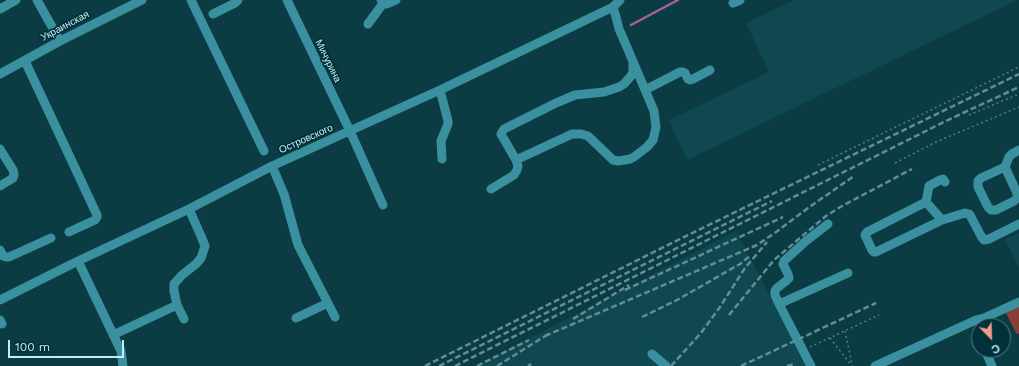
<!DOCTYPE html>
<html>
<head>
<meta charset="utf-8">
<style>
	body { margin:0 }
	#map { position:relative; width:1019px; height:366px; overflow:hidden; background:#0b3c44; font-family:"Work Sans",sans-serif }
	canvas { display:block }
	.north { position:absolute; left:971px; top:318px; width:40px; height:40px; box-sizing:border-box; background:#003139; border:1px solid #4f7c84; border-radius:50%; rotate:157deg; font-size:11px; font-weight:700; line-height:16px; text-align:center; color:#c6edf5 }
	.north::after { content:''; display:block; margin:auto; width:14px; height:18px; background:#f49d8d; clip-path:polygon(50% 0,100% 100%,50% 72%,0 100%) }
	.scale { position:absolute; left:8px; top:340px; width:116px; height:18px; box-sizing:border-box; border:2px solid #c6edf5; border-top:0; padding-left:5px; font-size:12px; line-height:14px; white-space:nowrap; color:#c6edf5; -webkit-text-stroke:3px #003139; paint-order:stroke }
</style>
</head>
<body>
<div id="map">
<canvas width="1019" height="366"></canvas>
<div class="north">С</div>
<div class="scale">100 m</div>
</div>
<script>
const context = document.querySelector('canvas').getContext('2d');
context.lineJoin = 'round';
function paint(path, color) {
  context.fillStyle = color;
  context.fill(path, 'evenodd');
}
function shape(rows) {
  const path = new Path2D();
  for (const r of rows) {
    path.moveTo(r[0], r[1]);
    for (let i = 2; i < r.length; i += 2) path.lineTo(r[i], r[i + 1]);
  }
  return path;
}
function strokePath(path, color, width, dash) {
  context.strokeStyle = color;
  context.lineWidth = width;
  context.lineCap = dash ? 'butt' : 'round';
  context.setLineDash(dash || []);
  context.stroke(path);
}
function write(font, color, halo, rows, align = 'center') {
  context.font = font + ' "Work Sans",sans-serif';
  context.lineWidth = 3.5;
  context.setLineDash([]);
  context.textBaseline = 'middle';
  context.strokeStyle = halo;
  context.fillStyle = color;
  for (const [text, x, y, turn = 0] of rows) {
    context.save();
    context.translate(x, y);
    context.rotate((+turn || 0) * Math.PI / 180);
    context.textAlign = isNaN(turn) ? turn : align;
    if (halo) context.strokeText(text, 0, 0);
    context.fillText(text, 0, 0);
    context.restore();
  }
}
paint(shape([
	[794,0,1017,0,687,160,669,120,769,72,746,23],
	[736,231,806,366,476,366],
	[1019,233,1019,268,1005,239]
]), '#104851');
paint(shape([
	[1019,306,1019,334,1016,333,1005,311]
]), '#864035');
strokePath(shape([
	[631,25,678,0]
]), '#a75f9f', 2.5);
strokePath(shape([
	[969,115,1019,94],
	[895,163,936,142,1019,107],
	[818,165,1019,67],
	[845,331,852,364],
	[830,338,852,366],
	[810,347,879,315]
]), '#517e86', 1.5, [2, 3]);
strokePath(shape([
	[37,0,60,41],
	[191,0,264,151],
	[287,0,350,131,383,205],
	[381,0,387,4,396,0],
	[733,3,740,0],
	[613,7,616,17,619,29,626,45,654,111,656,127,653,140,647,147,634,157,630,159,618,161,613,160,588,136,581,134,572,134,516,160,501,134,504,129,556,103,575,95,604,92,619,87,624,84,631,76,633,72,633,62],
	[0,9,16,0],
	[213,14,235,3,238,0],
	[368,24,384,2],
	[25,61,97,215,97,217,95,220,69,232],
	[0,74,60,41,142,0],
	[440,90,448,121,448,124,441,141,442,159],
	[645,90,680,72,683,72,685,73,688,79,690,80,693,79,710,70],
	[0,149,13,170,14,175,13,178,10,180,0,186],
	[272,166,284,194,298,245,335,317],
	[1005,167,1017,193,1017,198,1014,201,996,210,991,210,988,207,978,187,978,181,981,178,1005,167],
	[1005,167,1009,157,1012,154,1019,150],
	[491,189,514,175,517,170,518,166,516,160],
	[926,202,929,186,940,180,943,179,945,182],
	[942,220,926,202,867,232,865,235,872,250,874,252,876,252,942,220,965,213,969,214,970,215,981,236,984,240,989,239,1019,224],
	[0,250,3,256,6,257,9,257,51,238],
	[78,261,121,351,122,358,123,366],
	[0,300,78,261,189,209,272,166,440,90,613,7,620,0],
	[779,304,848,273],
	[296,318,328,303],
	[184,319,177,305,174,291,174,284,182,275,196,264,201,258,205,246,201,236,189,209],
	[0,320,2,324],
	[113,335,177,305],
	[978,335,979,336],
	[985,350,992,366],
	[652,354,666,366],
	[811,366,779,304,775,295,775,291,777,288,786,281,789,278,788,274,783,264,784,261,806,241,828,224],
	[875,366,976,320,984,318,1019,302]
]), '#3b909f', 9);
strokePath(shape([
	[625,290,783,217],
	[729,315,774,260,826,216,842,206,912,169],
	[642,317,677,300,740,264,750,256],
	[573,319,629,285],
	[545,336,757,245,776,232,808,208,854,176],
	[425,366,680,239,1019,74],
	[439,366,772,201],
	[455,366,948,120,1019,87],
	[477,366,529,340],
	[497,366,550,333],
	[528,366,531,364],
	[671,366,701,333,720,307,745,268,767,242],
	[741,366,876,303],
	[787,366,794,364]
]), '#618e96', 2.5, [6, 3]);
write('10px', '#c6edf5', '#003139', [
	["Украинская",65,26,-28],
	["Мичурина",328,61,64],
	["Островского",306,139,-24]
]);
</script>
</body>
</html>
